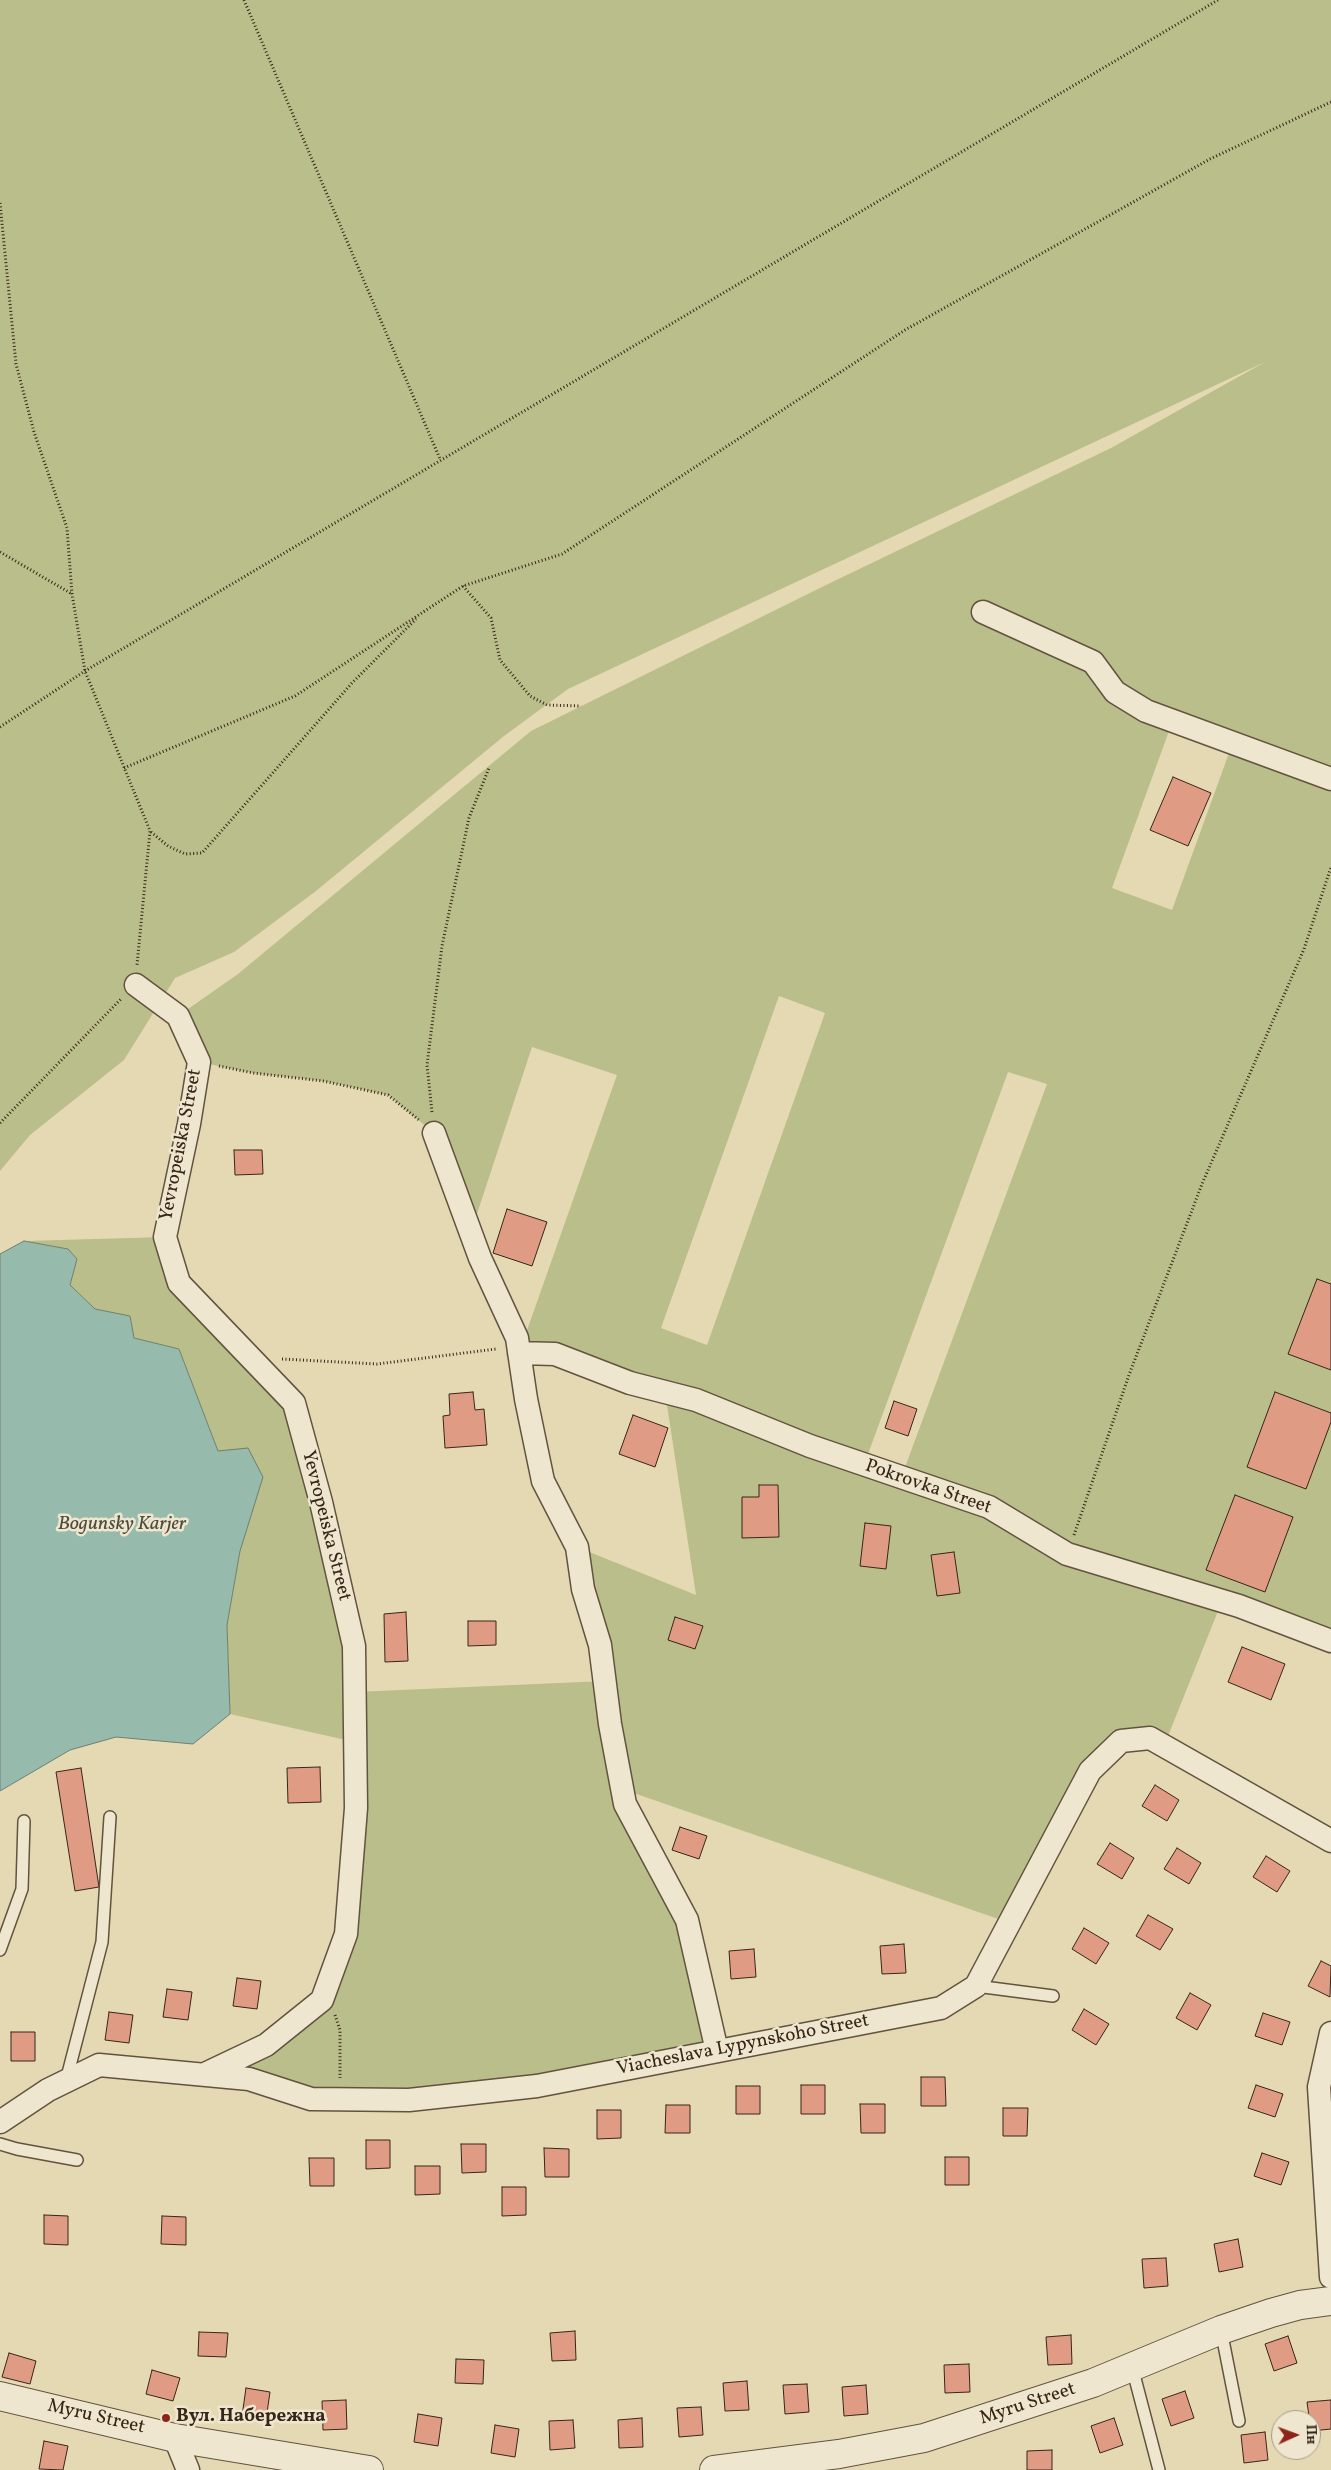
<!DOCTYPE html>
<html>
<head>
<meta charset="utf-8">
<style>
	body { margin:0 }
	#map { position:relative; width:1331px; height:2470px; overflow:hidden; background:#e5d9b4; font-family:Vollkorn,serif }
	canvas { display:block }
	.north { position:absolute; left:1271px; top:2410px; width:50px; height:50px; box-sizing:border-box; background:#eee6ce; border:1px solid #a59985; border-radius:50%; rotate:88deg; font-size:14px; font-weight:700; line-height:20px; text-align:center; color:#372618 }
	.north::after { content:''; display:block; margin:auto; width:18px; height:22px; background:#8f2418; clip-path:polygon(50% 0,100% 100%,50% 72%,0 100%) }
</style>
</head>
<body>
<div id="map">
<canvas width="1331" height="2470"></canvas>
<div class="north">Пн</div>
</div>
<script>
const context = document.querySelector('canvas').getContext('2d');
context.lineJoin = 'round';
function paint(path, color) {
  context.fillStyle = color;
  context.fill(path, 'evenodd');
}
function shape(rows) {
  const path = new Path2D();
  for (const r of rows) {
    path.moveTo(r[0], r[1]);
    for (let i = 2; i < r.length; i += 2) path.lineTo(r[i], r[i + 1]);
  }
  return path;
}
function strokePath(path, color, width, dash) {
  context.strokeStyle = color;
  context.lineWidth = width;
  context.lineCap = dash ? 'butt' : 'round';
  context.setLineDash(dash || []);
  context.stroke(path);
}
function write(font, color, halo, rows, align = 'center') {
  context.font = font + ' Vollkorn,serif';
  context.lineWidth = 5;
  context.setLineDash([]);
  context.textBaseline = 'middle';
  context.strokeStyle = halo;
  context.fillStyle = color;
  for (const [text, x, y, turn = 0] of rows) {
    context.save();
    context.translate(x, y);
    context.rotate((+turn || 0) * Math.PI / 180);
    context.textAlign = isNaN(turn) ? turn : align;
    if (halo) context.strokeText(text, 0, 0);
    context.fillText(text, 0, 0);
    context.restore();
  }
}
paint(shape([
	[0,0,1331,0,1331,1641,1222,1601,1164,1746,1121,1741,1010,1923,622,1789,687,1920,717,2051,409,2100,204,2075,322,2000,346,1934,355,1742,230,1714,227,1625,240,1551,218,1451,179,1349,133,1338,130,1316,95,1309,70,1285,77,1259,68,1249,24,1241,165,1237,179,1284,294,1403,355,1692,604,1681,577,1547,696,1595,665,1392,519,1353,617,1075,532,1047,471,1232,434,1133,388,1095,323,1081,253,1073,199,1062,178,1016,238,974,531,731,826,585,1111,448,1265,362,568,689,504,736,316,891,234,952,175,978,124,1060,30,1135,0,1171],
	[1169,731,1229,753,1172,910,1112,888],
	[779,996,825,1013,707,1345,661,1328],
	[1008,1072,1047,1084,901,1478,864,1465]
]), '#babe8a');
const water = shape([
	[24,1241,68,1249,77,1259,70,1285,95,1309,130,1316,134,1338,179,1349,218,1451,248,1448,263,1477,240,1551,227,1625,230,1714,193,1744,116,1737,70,1750,0,1791,0,1254,24,1241]
]);
paint(water, '#96baab');
strokePath(water, '#707f70', 1);
const building = shape([
	[1173,777,1211,793,1188,846,1150,830,1173,777],
	[234,1150,262,1150,263,1174,235,1175,234,1150],
	[507,1209,547,1222,532,1266,493,1253,507,1209],
	[1317,1279,1331,1284,1331,1370,1288,1354,1317,1279],
	[473,1392,475,1410,484,1409,487,1445,445,1448,443,1416,450,1415,449,1394,473,1392],
	[1275,1392,1331,1413,1331,1422,1306,1489,1247,1467,1275,1392],
	[894,1401,917,1409,908,1436,885,1428,894,1401],
	[633,1415,668,1428,655,1467,619,1454,633,1415],
	[759,1485,778,1485,779,1537,742,1538,742,1497,759,1497,759,1485],
	[1235,1495,1293,1517,1265,1592,1206,1570,1235,1495],
	[865,1523,891,1526,886,1569,860,1566,865,1523],
	[954,1552,960,1593,937,1596,931,1555,954,1552],
	[406,1612,408,1661,385,1662,384,1614,406,1612],
	[675,1617,703,1626,695,1649,668,1640,675,1617],
	[468,1621,496,1621,496,1645,468,1646,468,1621],
	[1242,1647,1285,1664,1271,1700,1228,1682,1242,1647],
	[320,1767,321,1802,288,1803,287,1768,320,1767],
	[81,1768,99,1887,75,1891,56,1772,81,1768],
	[1155,1785,1179,1800,1167,1821,1142,1806,1155,1785],
	[680,1827,707,1836,699,1859,672,1850,680,1827],
	[1110,1843,1134,1858,1122,1879,1097,1864,1110,1843],
	[1177,1848,1201,1863,1189,1884,1164,1869,1177,1848],
	[1266,1856,1290,1871,1277,1892,1253,1877,1266,1856],
	[1148,1915,1173,1929,1160,1950,1136,1936,1148,1915],
	[1084,1928,1109,1943,1096,1964,1072,1949,1084,1928],
	[904,1944,906,1973,882,1974,880,1946,904,1944],
	[754,1949,756,1977,731,1979,729,1951,754,1949],
	[1321,1961,1331,1966,1330,1997,1308,1986,1321,1961],
	[237,1978,261,1981,257,2009,233,2006,237,1978],
	[167,1989,192,1992,188,2020,163,2017,167,1989],
	[1190,1993,1211,2005,1197,2030,1176,2018,1190,1993],
	[1084,2009,1109,2024,1096,2045,1072,2030,1084,2009],
	[109,2012,133,2015,129,2043,105,2040,109,2012],
	[1263,2013,1290,2022,1282,2045,1255,2036,1263,2013],
	[11,2032,35,2032,35,2061,11,2061,11,2032],
	[921,2077,945,2077,946,2106,921,2106,921,2077],
	[801,2085,825,2085,825,2114,801,2114,801,2085],
	[1256,2085,1283,2094,1275,2117,1248,2108,1256,2085],
	[736,2086,760,2086,760,2114,736,2114,736,2086],
	[860,2104,885,2104,885,2133,861,2133,860,2104],
	[666,2105,690,2105,690,2133,665,2133,666,2105],
	[1003,2108,1028,2108,1027,2136,1003,2136,1003,2108],
	[597,2110,621,2110,621,2138,597,2139,597,2110],
	[366,2140,390,2140,390,2168,366,2169,366,2140],
	[461,2144,486,2144,486,2172,462,2173,461,2144],
	[544,2148,569,2149,569,2177,545,2177,544,2148],
	[1262,2153,1289,2162,1281,2185,1254,2176,1262,2153],
	[945,2157,969,2157,969,2185,945,2185,945,2157],
	[309,2158,334,2158,334,2186,310,2186,309,2158],
	[415,2166,440,2166,440,2194,415,2195,415,2166],
	[502,2187,526,2187,526,2215,502,2216,502,2187],
	[44,2215,68,2216,68,2245,44,2244,44,2215],
	[162,2216,186,2217,186,2245,161,2244,162,2216],
	[1238,2239,1243,2267,1219,2272,1214,2244,1238,2239],
	[1166,2258,1168,2286,1144,2288,1142,2259,1166,2258],
	[575,2331,576,2360,552,2361,550,2333,575,2331],
	[199,2332,228,2333,226,2357,198,2356,199,2332],
	[1071,2335,1072,2364,1048,2365,1046,2337,1071,2335],
	[1288,2336,1297,2363,1274,2371,1265,2344,1288,2336],
	[9,2353,36,2361,30,2384,2,2377,9,2353],
	[456,2359,484,2360,483,2384,455,2383,456,2359],
	[969,2364,970,2392,945,2393,944,2365,969,2364],
	[152,2370,180,2378,173,2401,146,2394,152,2370],
	[747,2381,749,2410,725,2411,723,2383,747,2381],
	[807,2384,809,2412,785,2414,783,2385,807,2384],
	[866,2385,868,2414,844,2416,842,2387,866,2385],
	[246,2388,270,2392,266,2420,242,2416,246,2388],
	[1185,2391,1194,2418,1171,2426,1162,2399,1185,2391],
	[346,2400,347,2429,323,2430,322,2401,346,2400],
	[1331,2400,1331,2429,1311,2431,1307,2402,1331,2400],
	[701,2407,703,2435,679,2437,677,2408,701,2407],
	[418,2414,442,2418,438,2446,414,2442,418,2414],
	[642,2418,643,2447,619,2448,618,2420,642,2418],
	[1114,2418,1123,2445,1100,2453,1091,2426,1114,2418],
	[573,2420,575,2448,550,2450,549,2421,573,2420],
	[495,2425,519,2429,515,2457,491,2453,495,2425],
	[1265,2432,1268,2460,1244,2463,1241,2435,1265,2432],
	[44,2441,68,2446,63,2470,39,2469,44,2441],
	[1052,2450,1052,2470,1027,2470,1027,2451,1052,2450]
]);
paint(building, '#e09b85');
strokePath(building, '#372618', 1);
const service = shape([
	[0,1950,22,1889,24,1821],
	[976,1986,1053,1996],
	[66,2081,102,1942,110,1817],
	[0,2144,17,2149,77,2160],
	[1221,2330,1239,2421],
	[1132,2367,1159,2470]
]);
const minor = shape([
	[983,612,1093,662,1115,692,1146,711,1331,779],
	[136,985,178,1016,199,1062,189,1124,165,1237,179,1283,294,1403,321,1502,354,1646,356,1808,346,1934,322,2000,266,2045,205,2074],
	[434,1133,480,1258,517,1338,526,1399,543,1481,577,1547,583,1589,600,1645,610,1724,625,1804,687,1920,717,2051],
	[519,1353,555,1354,630,1383,696,1400,810,1446,989,1507,1067,1554,1239,1606,1331,1641],
	[1331,2033,1319,2087,1331,2277],
	[0,2122,48,2090,99,2065,249,2079,311,2099,409,2100,537,2086,941,2008,976,1986,1090,1771,1121,1741,1150,1738,1331,1841],
	[175,2438,188,2470]
]);
const tertiary = shape([
	[0,2396,175,2438,369,2470],
	[714,2470,839,2454,924,2438,1093,2383,1221,2330,1271,2313,1300,2305,1331,2301]
]);
strokePath(service, '#62533f', 14);
strokePath(minor, '#62533f', 25);
strokePath(tertiary, '#62533f', 30);
strokePath(shape([
	[244,0,440,459],
	[0,203,16,364,34,432,67,528,72,594,85,671,150,831,137,965],
	[0,552,72,594],
	[463,586,491,618,500,660,530,696,547,705,581,706],
	[0,727,85,671,1218,0],
	[124,768,295,696,463,586,562,554,905,330,1210,159,1331,102],
	[151,832,168,846,185,854,202,853,352,683,416,619],
	[219,1066,253,1073,323,1081,388,1095,419,1120],
	[432,1112,427,1065,442,946,469,818,489,768],
	[0,1123,122,998],
	[282,1359,377,1364,496,1349],
	[1074,1535,1129,1375,1202,1184,1304,949,1331,867],
	[335,2015,340,2030,340,2078]
]), '#372618', 3, [1, 2.5]);
strokePath(service, '#eee6ce', 11);
strokePath(minor, '#eee6ce', 22);
strokePath(tertiary, '#eee6ce', 28);
for (const [x, y, r, color] of [
	[166,2418,5,"#8f2418"]
]) {
  const dot = new Path2D();
  dot.arc(x, y, r, 0, 2 * Math.PI);
  context.fillStyle = color;
  context.fill(dot);
  strokePath(dot, '#eee6ce', 2);
}
write('19px', '#372618', '#eee6ce', [
	["Yevropeiska Street",182,1145,-79],
	["Pokrovka Street",928,1488,19],
	["Yevropeiska Street",325,1526,76],
	["Viacheslava Lypynskoho Street",743,2046,-11],
	["Myru Street",1028,2405,-18],
	["Myru Street",96,2418,13]
]);
write('bold 19px', '#372618', '#eee6ce', [
	["Вул. Набережна",176,2418]
], 'left');
write('italic 20px', '#4f4b3d', '#eee6ce', [
	["Bogunsky Karjer",122,1525]
]);
</script>
</body>
</html>
